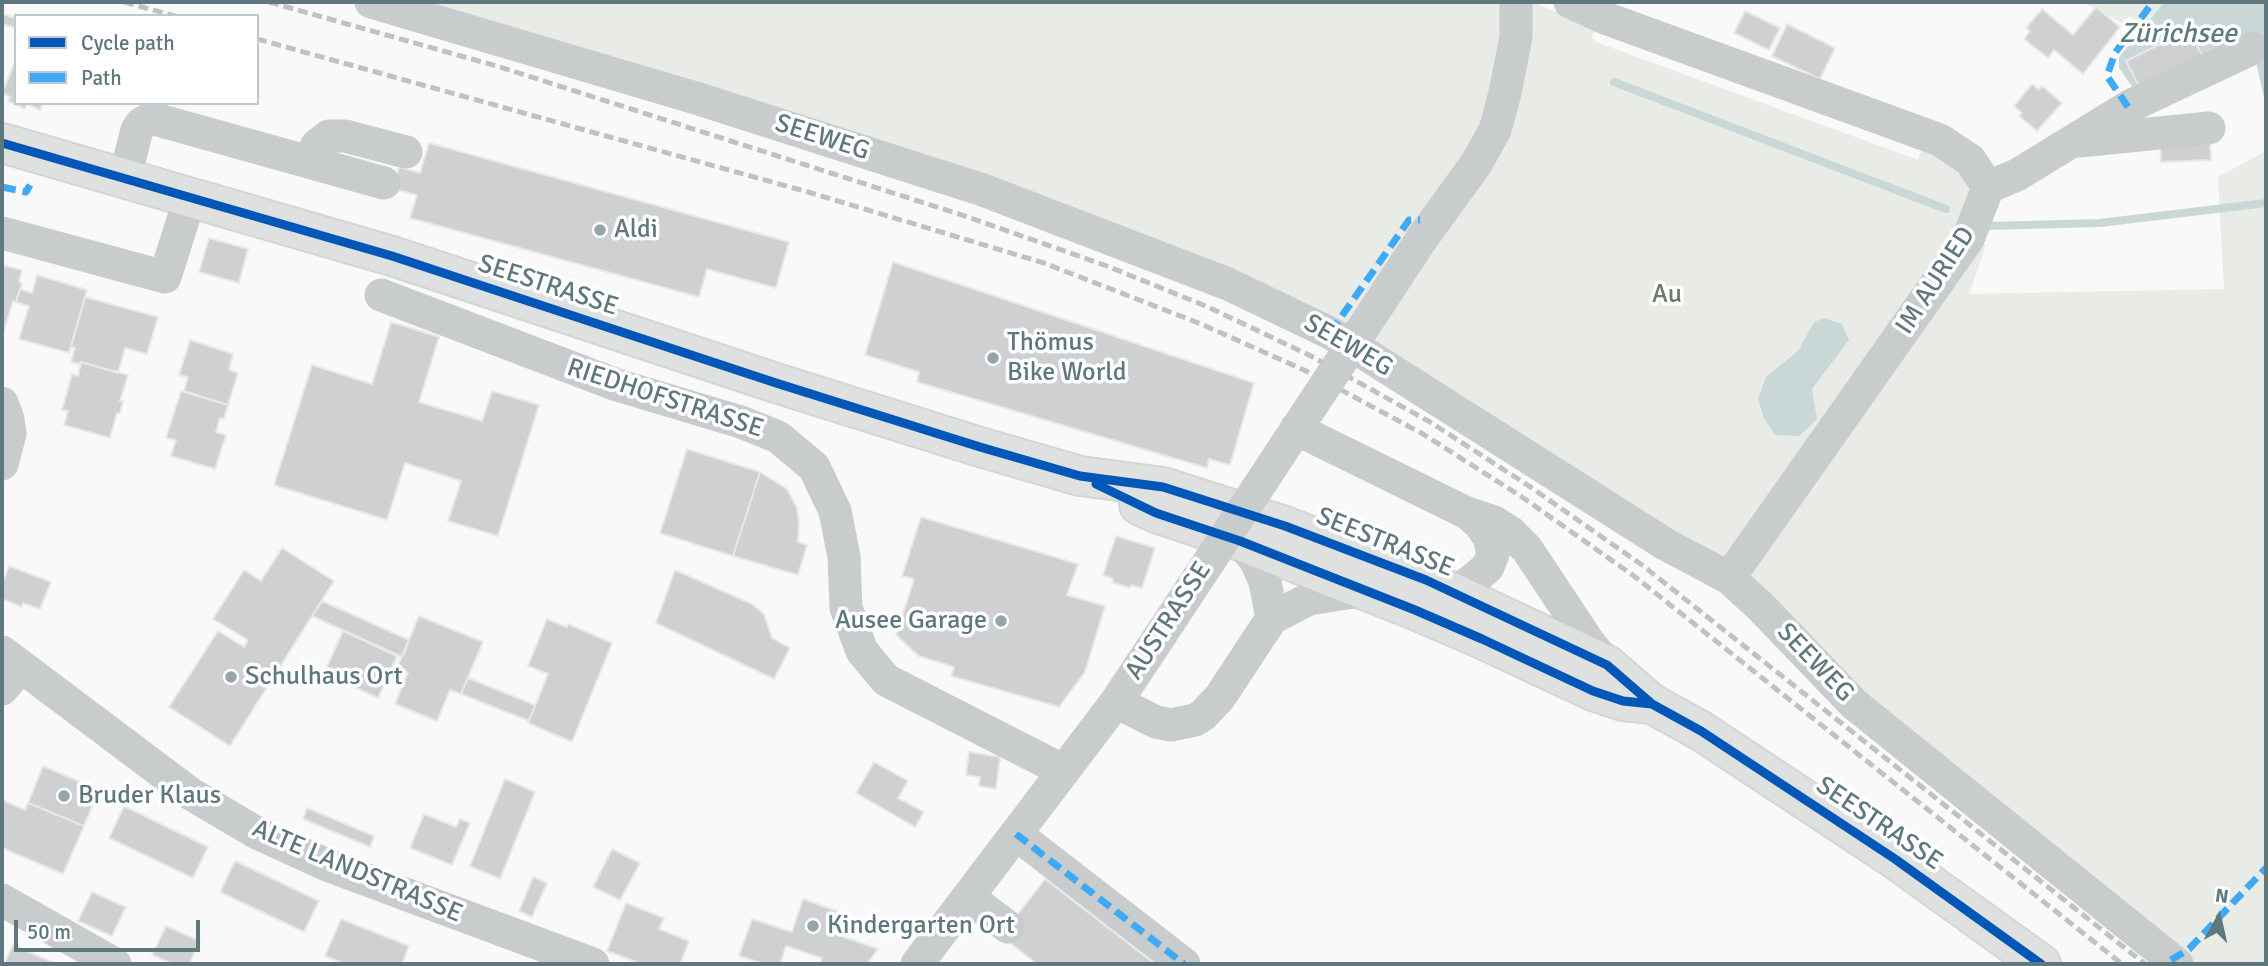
<!DOCTYPE html>
<html>
<head>
<meta charset="utf-8">
<style>
	body { margin:0 }
	#map { position:relative; width:2268px; height:966px; overflow:hidden; background:#f9f9f9; font-family:Signika,sans-serif }
	canvas { display:block }
	.frame { position:absolute; inset:0; border:4px solid #5f787d; pointer-events:none }
	.legend { position:absolute; left:14px; top:14px; width:245px; height:91px; box-sizing:border-box; background:#fff; border:2px solid #bfc9cb; margin:0; padding:9px 12px; list-style:none; font-size:21px; color:#5f787d }
	.legend li { display:flex; align-items:center; gap:14px; height:35px }
	.legend b { width:35px; border:2px solid #bfc9cb }
	.north { position:absolute; left:2184px; top:882px; width:70px; height:70px; -webkit-text-stroke:5px #fff; paint-order:stroke; rotate:8deg; font-size:19px; font-weight:700; line-height:28px; text-align:center; color:#5f787d }
	.north::after { content:''; display:block; margin:auto; width:24px; height:32px; background:#5f787d; clip-path:polygon(50% 0,100% 100%,50% 72%,0 100%) }
	.scale { position:absolute; left:14px; top:920px; width:186px; height:32px; box-sizing:border-box; border:4px solid #5f787d; border-top:0; padding-left:9px; font-size:21px; line-height:24px; white-space:nowrap; color:#5f787d; -webkit-text-stroke:5px #fff; paint-order:stroke }
</style>
</head>
<body>
<div id="map">
<canvas width="2268" height="966"></canvas>
<div class="frame"></div>
<ul class="legend">
<li><b style="height:9px;background:#0057b8"></b>Cycle path</li>
<li><b style="height:9px;background:#3fa9f5"></b>Path</li>
</ul>
<div class="north">N</div>
<div class="scale">50 m</div>
</div>
<script>
const context = document.querySelector('canvas').getContext('2d');
context.lineJoin = 'round';
function paint(path, color) {
  context.fillStyle = color;
  context.fill(path, 'evenodd');
}
function shape(rows) {
  const path = new Path2D();
  for (const r of rows) {
    path.moveTo(r[0], r[1]);
    for (let i = 2; i < r.length; i += 2) path.lineTo(r[i], r[i + 1]);
  }
  return path;
}
function strokePath(path, color, width, dash) {
  context.strokeStyle = color;
  context.lineWidth = width;
  context.lineCap = dash ? 'butt' : 'round';
  context.setLineDash(dash || []);
  context.stroke(path);
}
function write(font, color, halo, rows, align = 'center') {
  context.font = font + ' Signika,sans-serif';
  context.lineWidth = 7;
  context.setLineDash([]);
  context.textBaseline = 'middle';
  context.strokeStyle = halo;
  context.fillStyle = color;
  for (const [text, x, y, turn = 0] of rows) {
    context.save();
    context.translate(x, y);
    context.rotate((+turn || 0) * Math.PI / 180);
    context.textAlign = isNaN(turn) ? turn : align;
    if (halo) context.strokeText(text, 0, 0);
    context.fillText(text, 0, 0);
    context.restore();
  }
}
paint(shape([
	[371,2,1533,2,1596,29,1592,38,1596,42,1918,160,1927,136,1970,160,1969,239,1986,245,1969,294,2224,289,2218,177,2266,151,2266,964,2177,964,1761,607,1228,284],
	[2084,2,2162,2,2162,5,2141,30,2131,16,2122,23]
]), '#e8ebe6');
paint(shape([
	[2162,2,2266,2,2266,107,2253,48,2136,92,2119,68,2119,57,2162,5],
	[1824,318,1842,324,1849,340,1812,389,1817,419,1799,436,1775,435,1764,418,1758,399,1766,377,1798,351,1814,322]
]), '#cad7d7');
strokePath(shape([
	[1614,82,1946,209],
	[1986,226,2100,223,2266,203]
]), '#cad7d7', 8);
const building = shape([
	[2096,7,2120,27,2083,74,2054,50,2048,58,2024,39,2030,31,2026,28,2042,9,2073,35,2096,7],
	[1745,11,1780,28,1769,50,1734,33,1745,11],
	[2,14,16,18,16,28,2,24,2,14],
	[1787,24,1835,48,1820,79,1772,56,1787,24],
	[2189,30,2204,59,2141,90,2126,61,2189,30],
	[16,60,16,103,43,103,40,110,27,104,25,109,8,101,10,97,2,93,16,60],
	[2032,84,2039,90,2042,86,2062,103,2037,131,2019,116,2022,113,2014,106,2032,84],
	[2160,140,2210,140,2211,160,2161,162,2160,140],
	[429,143,789,242,776,288,707,269,699,297,410,218,417,195,393,189,399,167,420,173,429,143],
	[209,238,248,249,239,283,199,272,209,238],
	[893,262,1254,383,1230,465,1209,459,1207,468,917,382,919,372,865,355,893,262],
	[2,265,22,270,19,282,22,283,16,302,13,301,3,334,2,333,2,265],
	[37,275,87,290,69,353,19,339,29,306,16,302,20,289,32,293,37,275],
	[85,297,158,317,147,354,125,348,118,373,81,362,81,364,71,362,75,348,71,347,85,297],
	[391,322,439,337,419,402,482,421,492,391,539,405,498,536,448,521,461,481,405,463,387,520,274,485,312,365,372,384,391,322],
	[190,340,233,354,229,370,238,373,228,405,184,391,188,377,179,375,190,340],
	[81,362,128,375,120,401,123,401,120,413,117,413,110,438,64,425,68,411,62,410,72,374,78,376,81,362],
	[181,391,228,405,224,419,220,418,216,432,226,435,215,469,171,456,176,440,166,438,181,391],
	[687,449,760,472,733,556,660,533,687,449],
	[760,472,787,489,797,508,799,523,798,542,807,545,798,575,733,556,760,472],
	[921,517,1078,564,1067,595,1105,606,1085,672,1059,707,951,676,954,667,919,656,896,635,914,579,902,576,921,517],
	[1116,536,1155,548,1142,588,1131,585,1130,588,1112,582,1113,579,1103,575,1116,536],
	[282,548,334,581,230,746,169,707,218,631,244,647,248,640,213,619,244,570,261,581,282,548],
	[9,566,51,582,40,609,23,603,22,607,2,599,2,584,9,566],
	[675,570,752,604,764,614,772,638,790,648,774,679,656,623,675,570],
	[322,601,409,640,404,654,402,657,312,616,322,601],
	[419,616,483,642,461,694,450,690,437,721,395,704,408,672,397,668,419,616],
	[547,619,567,627,568,624,612,643,572,742,528,723,548,674,528,666,547,619],
	[343,631,397,656,378,698,324,673,343,631],
	[468,678,535,705,529,721,461,694,468,678],
	[969,752,1000,757,996,789,979,786,980,777,966,775,969,752],
	[874,762,908,781,898,798,924,812,915,827,856,793,874,762],
	[43,766,99,790,84,826,28,803,43,766],
	[505,779,535,792,500,879,470,866,505,779],
	[2,800,25,810,28,803,84,826,63,874,2,848,2,800],
	[124,806,208,847,193,878,109,838,124,806],
	[307,808,374,836,370,847,303,819,307,808],
	[424,814,456,827,460,819,470,823,452,865,410,848,424,814],
	[612,849,640,863,620,900,593,887,612,849],
	[235,861,319,901,304,932,220,892,235,861],
	[533,877,547,883,532,917,519,911,533,877],
	[1045,879,1155,964,1037,964,1001,936,1045,879],
	[92,892,126,907,112,936,78,921,92,892],
	[803,899,837,911,830,932,878,949,867,964,820,964,822,958,786,946,780,964,764,964,739,956,752,919,792,932,803,899],
	[626,903,664,918,659,929,689,941,680,964,641,964,607,951,626,903],
	[341,919,409,946,402,964,345,964,325,956,341,919],
	[166,926,200,941,189,964,173,964,152,955,166,926],
	[13,945,52,962,51,964,4,964,13,945]
]);
paint(building, '#ced0d1');
strokePath(building, '#e8e8e8', 2);
const major = shape([
	[2,143,392,256,776,383,980,447,1080,476,1163,487,1285,526,1426,580,1607,665,1652,704,1701,731,1895,859,2041,964],
	[1139,505,1156,513,1240,541,1415,610,1482,639,1593,691,1623,701,1652,704]
]);
strokePath(major, '#d4d6d6', 42);
strokePath(shape([
	[371,2,699,99,983,190,1228,284,1330,333,1364,353,1665,544,1729,578,1761,607,1854,704,2177,964],
	[1570,2,1605,18,1940,140,1970,160,1988,187,1968,239,1729,578],
	[2079,141,2209,128],
	[309,161,317,145,329,136,345,136,406,152],
	[125,177,137,130,141,124,151,118,384,183],
	[1988,187,2017,175,2128,107,2253,48],
	[2,233,165,277,190,198],
	[1423,237,1476,164,1495,130,1505,93,1516,37,1516,2],
	[381,295,617,385,741,422,778,437,814,467,835,511,844,557,846,608,862,651,886,680,1064,771],
	[2,403,8,419,10,434,2,464],
	[1296,429,1467,513,1494,522,1510,532,1527,549,1590,644,1607,665],
	[1240,541,1256,561,1265,582,1272,618],
	[1453,592,1470,582,1488,567,1493,554,1489,537,1480,524,1467,513],
	[2,652,191,794,257,833,327,865,593,964],
	[2,689,21,667],
	[1116,702,1156,722,1171,725,1195,720,1203,715,1220,697,1272,618,1309,599,1365,590],
	[1016,834,1184,964],
	[968,897,1008,927],
	[2,900,115,964],
	[917,964,1116,702,1160,636]
]), '#c9cccd', 33);
strokePath(major, '#dfe0e0', 38);
strokePath(shape([
	[124,2,175,16],
	[269,2,500,67,965,216,1107,266,1208,307,1311,356,1430,422,1529,486,1642,565,2145,964],
	[257,39,808,192,1044,263,1201,324,1304,370,1423,434,1522,497,1634,576,2122,964]
]), '#bfc2c3', 5, [10, 5]);
strokePath(shape([
	[1160,636,1423,237]
]), '#c9cccd', 33);
strokePath(shape([
	[2128,107,2107,76,2115,53,2153,2],
	[2,187,26,192,30,185],
	[1330,333,1409,220,1420,220],
	[1016,834,1184,964],
	[2171,960,2189,949,2266,868]
]), '#3fa9f5', 7, [14, 7]);
strokePath(shape([
	[2,143,392,256,776,383,980,447,1080,476,1163,487,1285,526,1426,580,1607,665,1652,704,1701,731,1895,859,2041,964],
	[1096,484,1156,513,1240,541,1415,610,1482,639,1593,691,1623,701,1652,704]
]), '#0057b8', 9);
for (const [x, y, r, color] of [
	[600,230,7,"#95a5a8"],
	[993,358,7,"#95a5a8"],
	[1001,621,7,"#95a5a8"],
	[231,677,7,"#95a5a8"],
	[64,796,7,"#95a5a8"],
	[813,926,7,"#95a5a8"]
]) {
  const dot = new Path2D();
  dot.arc(x, y, r, 0, 2 * Math.PI);
  context.fillStyle = color;
  context.fill(dot);
  strokePath(dot, '#fff', 2.5);
}
write('26px', '#5f787d', '#fff', [
	["SEEWEG",822,138,18],
	["IM AURIED",1936,281,-57],
	["SEESTRASSE",548,286,18],
	["SEEWEG",1348,346,30],
	["RIEDHOFSTRASSE",665,399,18],
	["SEESTRASSE",1385,543,22],
	["AUSTRASSE",1169,621,-57],
	["SEEWEG",1815,663,46],
	["SEESTRASSE",1879,824,34],
	["ALTE LANDSTRASSE",357,872,23]
]);
write('26px', '#5f787d', '#fff', [
	["Aldi",614,230],
	["Thömus",1007,343],
	["Bike World",1007,373],
	["Ausee Garage",987,621,"right"],
	["Schulhaus Ort",245,677],
	["Bruder Klaus",78,796],
	["Kindergarten Ort",827,926]
], 'left');
write('26px', '#6d7a63', '#fff', [
	["Au",1667,295]
]);
write('italic 28px', '#5f7c7c', '#fff', [
	["Zürichsee",2178,35]
]);
</script>
</body>
</html>
